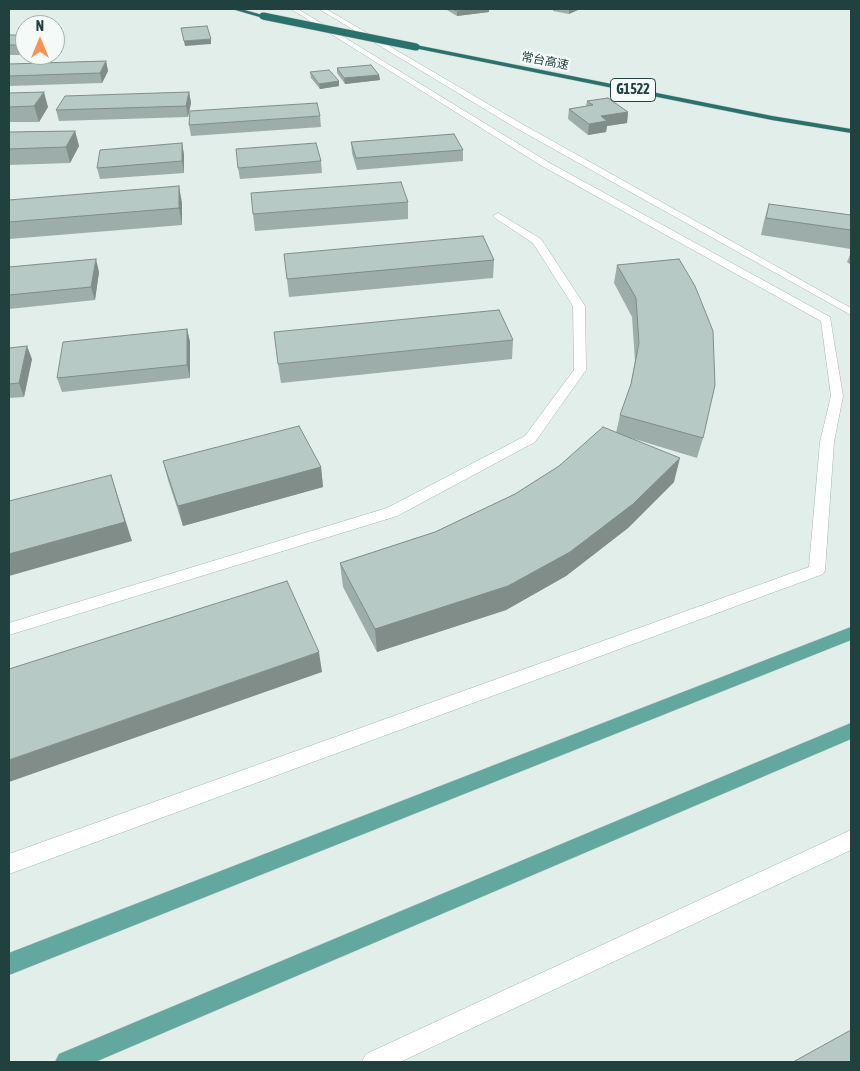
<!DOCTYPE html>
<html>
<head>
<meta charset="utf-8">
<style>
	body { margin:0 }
	#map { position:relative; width:860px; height:1071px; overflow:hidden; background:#e2eeea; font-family:"Asap Condensed",sans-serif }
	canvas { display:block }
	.frame { position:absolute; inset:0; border:10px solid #20413d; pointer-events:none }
	.north { position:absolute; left:15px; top:15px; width:50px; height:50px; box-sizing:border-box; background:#f4faf8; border:1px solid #9fb0ad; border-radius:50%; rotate:0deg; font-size:14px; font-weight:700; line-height:20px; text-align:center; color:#20413d }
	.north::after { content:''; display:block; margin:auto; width:18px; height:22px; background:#ff9050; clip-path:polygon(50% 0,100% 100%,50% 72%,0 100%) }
</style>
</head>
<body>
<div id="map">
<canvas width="860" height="1071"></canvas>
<div class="frame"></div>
<div class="north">N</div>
</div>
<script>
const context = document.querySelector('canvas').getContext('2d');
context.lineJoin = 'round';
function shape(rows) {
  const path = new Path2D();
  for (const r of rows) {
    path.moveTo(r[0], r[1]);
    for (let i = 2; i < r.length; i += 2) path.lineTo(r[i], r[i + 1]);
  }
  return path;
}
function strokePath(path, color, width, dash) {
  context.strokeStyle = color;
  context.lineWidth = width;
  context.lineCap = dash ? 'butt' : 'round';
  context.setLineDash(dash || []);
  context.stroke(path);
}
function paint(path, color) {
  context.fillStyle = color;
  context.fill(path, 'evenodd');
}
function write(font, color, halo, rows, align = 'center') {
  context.font = font + ' "Asap Condensed","Noto Sans SC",sans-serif';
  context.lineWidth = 5;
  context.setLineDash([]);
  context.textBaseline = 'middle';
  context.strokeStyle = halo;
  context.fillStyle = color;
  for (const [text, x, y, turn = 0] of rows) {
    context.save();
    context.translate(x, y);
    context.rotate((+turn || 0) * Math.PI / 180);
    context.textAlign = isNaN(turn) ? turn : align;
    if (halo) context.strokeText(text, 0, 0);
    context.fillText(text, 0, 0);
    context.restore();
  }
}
const lane = shape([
	[291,9,298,9,548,162,830,317,843,396,834,442,825,570,823,574,9,874,9,854,809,567,820,442,831,396,821,321,542,166,291,9],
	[851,830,851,850,400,1062,362,1062,366,1054,851,830]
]);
const street = shape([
	[498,213,541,239,585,306,586,370,535,442,397,516,9,635,9,623,387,508,525,436,574,370,573,306,533,243,495,218,493,216,498,213]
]);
const secondary = shape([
	[319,9,326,9,522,124,851,308,851,315,516,128,319,9]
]);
const primary = shape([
	[851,627,851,640,9,975,9,953,851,627],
	[851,723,851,739,95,1062,55,1062,59,1054,851,723]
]);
const highway = shape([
	[232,9,241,9,266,16,263,18,232,9],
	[416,45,772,116,851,129,851,133,772,120,414,48,414,46,416,45]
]);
strokePath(lane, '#a4b7b3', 1);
strokePath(street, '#a4b7b3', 1);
strokePath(secondary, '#a0bbb5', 1);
strokePath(primary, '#c1cac9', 1);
strokePath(highway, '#c1cac9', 1);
paint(lane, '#fff');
paint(street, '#fff');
paint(secondary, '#fff');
paint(primary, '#62a89f');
paint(highway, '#29716b');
const highwayBridge = shape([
	[263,16,416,47]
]);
strokePath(highwayBridge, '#c1cac9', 8, []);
strokePath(highwayBridge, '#29716b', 7);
paint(shape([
	[447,9,489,9,489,12,457,16,447,10],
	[553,9,580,9,569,14,553,11],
	[9,35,25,35,25,55,9,55],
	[106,61,108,71,102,83,9,86,9,64],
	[337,68,379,75,380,80,345,84,337,73],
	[310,72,339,86,320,89,311,78],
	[189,92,191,103,188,117,59,121,56,110],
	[9,93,48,107,39,122,9,122],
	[587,101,628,112,627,123,607,126,606,132,588,135,568,119,569,109,586,106],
	[320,116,321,127,191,136,189,125],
	[75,131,79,146,70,163,9,165,9,132],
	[351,142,463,150,463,161,357,170,352,153],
	[182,143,184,155,184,173,100,179,97,168],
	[321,161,322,173,240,179,238,168],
	[9,200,182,203,182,225,9,239],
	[408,202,408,219,255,231,253,214],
	[769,204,851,215,851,249,761,235,764,221],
	[851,252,851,265,847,262],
	[284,254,494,260,493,278,289,297],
	[679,259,703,438,697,458,631,438,674,482,628,528,566,576,506,610,377,652,343,587,340,563,435,532,515,494,616,433,620,415,631,384,635,361,632,317,614,283,617,265],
	[9,267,99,272,95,300,9,309],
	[187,329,190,342,190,378,62,392,57,378],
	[513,340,512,359,281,383,278,364],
	[9,348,32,359,24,397,9,398],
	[163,461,321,467,323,487,183,526,168,480]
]), '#9dada9');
paint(shape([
	[476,9,489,9,489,12,457,16,457,11],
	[571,9,580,9,569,14,569,10],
	[211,39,211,44,185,46,184,41],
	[106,61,108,71,102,83,100,73],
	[379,75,380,80,345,84,344,78],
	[339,81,339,86,320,89,319,84],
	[44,92,48,107,39,122,34,106],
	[189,92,191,103,188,117,186,106],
	[628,112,627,123,607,126,606,132,588,135,589,124,601,116],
	[75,131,79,146,70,163,66,147],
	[182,143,184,155,184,173,182,161],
	[179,186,182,203,182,225,179,208],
	[96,259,99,272,95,300,91,287],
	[187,329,190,342,190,378,187,365],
	[27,346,32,359,24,397,19,383],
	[680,458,674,482,628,528,566,576,506,610,377,652,375,629],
	[321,467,323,487,183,526,178,506],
	[111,475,132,541,9,576,9,554],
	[319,652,322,672,9,782,9,760]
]), '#808d89');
const building = shape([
	[452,9,476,9,457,11,452,9],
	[207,26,211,39,184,41,181,28,207,26],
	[9,35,25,35,25,45,9,45,9,35],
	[106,61,100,73,9,76,9,64,106,61],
	[371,65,379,75,344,78,337,68,371,65],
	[329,70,339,81,319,84,310,72,329,70],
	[44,92,34,106,9,107,9,93,44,92],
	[189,92,186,106,56,110,65,96,189,92],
	[608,98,628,112,601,116,607,121,589,124,569,109,593,105,587,101,608,98],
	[317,103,320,116,189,125,190,111,317,103],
	[75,131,66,147,9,149,9,132,75,131],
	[454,134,463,150,356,158,351,142,454,134],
	[182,143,182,161,97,168,100,150,182,143],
	[316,143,321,161,238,168,236,149,316,143],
	[401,182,408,202,253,214,251,193,401,182],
	[179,186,179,208,9,222,9,200,179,186],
	[769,204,851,215,851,230,766,218,769,204],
	[483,236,494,260,287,279,284,254,483,236],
	[96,259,91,287,9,295,9,267,96,259],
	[679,259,695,286,713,331,715,385,703,438,620,415,631,384,639,343,636,298,617,265,679,259],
	[499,310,513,340,278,364,274,332,499,310],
	[187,329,187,365,57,378,63,342,187,329],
	[27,346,19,383,9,384,9,348,27,346],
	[299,426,321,467,178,506,163,461,299,426],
	[603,427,680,458,633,504,570,552,508,586,375,629,340,563,435,532,515,494,559,466,603,427],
	[111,475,125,522,9,554,9,501,111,475],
	[287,581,319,652,9,760,9,669,287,581],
	[851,1030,851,1062,793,1062,851,1030]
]);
paint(building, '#b7c9c4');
strokePath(building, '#808d89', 1);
write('12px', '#20413d', '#f4faf8', [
	["常台高速",545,61,11]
]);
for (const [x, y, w] of [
	[633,90,45]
]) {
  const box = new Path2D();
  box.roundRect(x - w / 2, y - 11.5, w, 23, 4);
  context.fillStyle = '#f4faf8';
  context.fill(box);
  strokePath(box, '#20413d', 1);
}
write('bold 14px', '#20413d', null, [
	["G1522",633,90]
]);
</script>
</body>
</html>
